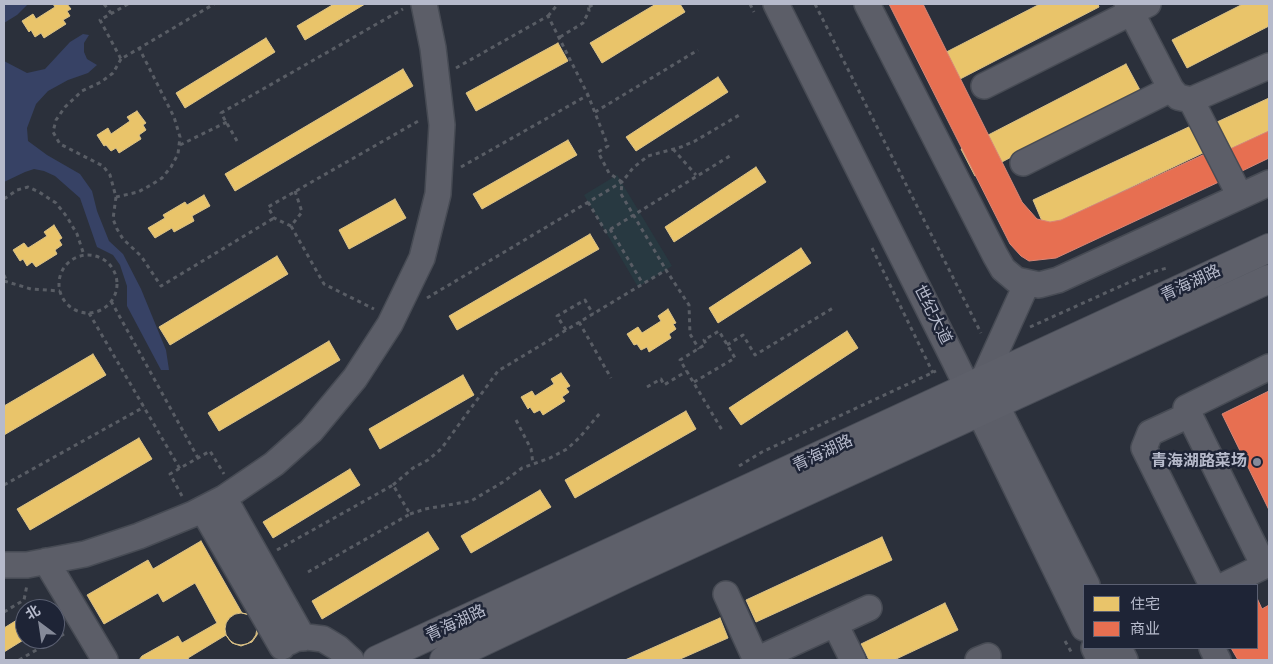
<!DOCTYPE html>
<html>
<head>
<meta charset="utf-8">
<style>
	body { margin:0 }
	#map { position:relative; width:1273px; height:664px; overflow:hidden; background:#2b303b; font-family:Poppins,"Noto Sans SC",sans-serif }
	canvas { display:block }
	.frame { position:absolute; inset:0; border:5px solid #b6bacb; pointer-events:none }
	.legend { position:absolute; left:1083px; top:584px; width:175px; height:65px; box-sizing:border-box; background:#1e2436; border:1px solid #5b6072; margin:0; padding:6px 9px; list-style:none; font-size:15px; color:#b6bacb }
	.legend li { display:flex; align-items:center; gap:10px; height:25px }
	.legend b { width:25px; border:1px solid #5b6072 }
	.north { position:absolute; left:15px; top:599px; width:50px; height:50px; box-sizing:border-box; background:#1e2436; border:1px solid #5b6072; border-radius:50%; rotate:329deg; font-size:14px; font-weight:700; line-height:20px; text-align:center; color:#b6bacb }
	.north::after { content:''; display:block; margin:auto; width:18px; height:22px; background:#858a99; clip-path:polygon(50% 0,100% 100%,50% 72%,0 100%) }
</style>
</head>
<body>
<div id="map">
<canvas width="1273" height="664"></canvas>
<div class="frame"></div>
<ul class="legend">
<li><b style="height:14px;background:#e9c46a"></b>住宅</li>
<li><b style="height:14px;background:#e76f51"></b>商业</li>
</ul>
<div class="north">北</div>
</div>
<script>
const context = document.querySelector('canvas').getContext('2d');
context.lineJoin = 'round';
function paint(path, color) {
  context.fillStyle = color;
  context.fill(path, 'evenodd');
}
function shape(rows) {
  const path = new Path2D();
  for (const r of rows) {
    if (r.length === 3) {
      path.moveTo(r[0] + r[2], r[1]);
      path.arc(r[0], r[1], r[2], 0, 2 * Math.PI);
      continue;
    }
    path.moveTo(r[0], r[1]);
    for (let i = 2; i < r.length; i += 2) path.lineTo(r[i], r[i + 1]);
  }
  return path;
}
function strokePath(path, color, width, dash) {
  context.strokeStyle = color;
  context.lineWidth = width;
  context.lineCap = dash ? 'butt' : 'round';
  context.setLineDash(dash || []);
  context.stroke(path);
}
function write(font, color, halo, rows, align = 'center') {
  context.font = font + ' Poppins,"Noto Sans SC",sans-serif';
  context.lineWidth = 5;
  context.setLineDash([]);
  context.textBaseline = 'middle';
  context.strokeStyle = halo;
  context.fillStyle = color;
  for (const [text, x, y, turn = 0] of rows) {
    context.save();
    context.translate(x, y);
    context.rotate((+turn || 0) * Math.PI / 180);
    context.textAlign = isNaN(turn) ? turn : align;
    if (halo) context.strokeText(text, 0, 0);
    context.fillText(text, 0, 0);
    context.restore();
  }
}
paint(shape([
	[617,175,672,266,638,287,584,195]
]), '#283941');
paint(shape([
	[4,4,28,4,17,15,4,23],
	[83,34,89,35,84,43,84,52,87,59,97,65,88,73,68,80,48,91,36,104,27,128,28,141,47,155,80,174,92,191,97,211,109,241,123,254,141,289,166,350,169,370,161,370,127,306,127,286,120,265,113,255,97,247,80,198,55,176,44,171,34,169,25,172,4,182,4,61,27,73,45,69,70,42]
]), '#374265');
const homes = shape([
	[53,4,67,4,71,9,67,11,70,16,63,20,66,24,44,38,41,33,35,37,31,30,29,32,22,21,33,14,36,19,55,7,53,4],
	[334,4,365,4,305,40,297,26,334,4],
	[656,4,680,4,685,12,602,63,590,43,656,4],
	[1040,4,1098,4,1099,7,935,92,921,65,1040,4],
	[1243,4,1269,4,1269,26,1187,68,1172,40,1243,4],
	[266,38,275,52,185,108,176,93,266,38],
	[558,43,568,61,476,111,466,93,558,43],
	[1126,64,1140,90,975,176,961,149,1126,64],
	[403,69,413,86,235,191,225,174,403,69],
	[718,77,728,92,636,151,626,137,718,77],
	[1269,98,1269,131,1230,149,1217,122,1269,98],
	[137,111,146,123,143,125,146,130,139,135,141,139,119,153,116,148,111,151,106,145,104,146,97,135,108,128,111,134,130,121,127,117,137,111],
	[1193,125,1205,152,1045,228,1033,200,1193,125],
	[568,140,577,155,482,209,473,194,568,140],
	[756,167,766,182,674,242,665,227,756,167],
	[204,195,210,206,192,216,194,221,174,232,172,228,155,238,148,228,165,218,163,215,185,202,187,205,204,195],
	[395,199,406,218,349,249,339,230,395,199],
	[54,225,62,238,59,240,62,245,55,250,57,254,36,267,32,262,27,266,23,259,20,261,13,250,24,243,28,248,47,236,44,232,54,225],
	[590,234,599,249,457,330,449,316,590,234],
	[801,248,811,263,718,323,709,308,801,248],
	[277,256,288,274,170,345,159,327,277,256],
	[668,309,676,323,673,324,676,329,669,334,671,338,649,352,647,347,641,350,637,344,634,345,627,334,638,327,642,333,661,321,658,316,668,309],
	[847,331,858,348,741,425,729,408,847,331],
	[329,341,340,360,219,431,208,413,329,341],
	[93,354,106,375,4,435,4,406,93,354],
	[561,373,570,386,566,388,569,392,562,397,565,401,543,415,540,410,534,413,530,407,528,409,521,397,532,391,535,396,554,384,551,379,561,373],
	[463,375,474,395,380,449,369,429,463,375],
	[686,411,696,429,575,498,565,480,686,411],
	[139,438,152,459,30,530,17,509,139,438],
	[350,469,360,485,273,538,263,522,350,469],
	[540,490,551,507,471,553,461,536,540,490],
	[428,532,439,549,322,619,312,601,428,532],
	[882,537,892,560,756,622,746,600,882,537],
	[201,541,242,613,251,615,258,630,257,635,252,642,241,646,232,643,226,635,188,658,189,660,139,660,142,656,178,636,182,643,217,623,195,583,163,602,158,593,104,624,87,595,148,560,153,569,201,541],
	[45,603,49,609,35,609,45,603],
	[945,603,958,630,894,660,869,660,861,644,945,603],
	[241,629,16],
	[25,615,25,639,4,652,4,628,25,615],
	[720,618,728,638,678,660,625,660,720,618]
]);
paint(homes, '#e9c46a');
strokePath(homes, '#dac187', 1);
const shops = shape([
	[889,4,923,4,1022,202,1037,219,1050,222,1061,220,1207,153,1221,181,1056,258,1029,261,1021,256,1010,244,889,4],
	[1269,131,1269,158,1240,172,1230,149,1269,131],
	[1269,391,1269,510,1222,414,1269,391],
	[1257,598,1262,609,1269,605,1269,660,1238,660,1231,648,1257,648,1257,598]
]);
paint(shops, '#e76f51');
strokePath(shops, '#d88676', 1);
const minor = shape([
	[776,4,955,362,1084,628],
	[867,4,995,255,1003,269,1016,280,1039,285,1058,280,1269,183],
	[1127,4,1171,89,1178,97,1191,100,1269,66],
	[984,86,1148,4],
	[1191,100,1240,196],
	[1023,163,1171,89],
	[983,380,1027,283],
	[987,387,1087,585],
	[1189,415,1150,433,1144,448,1212,585],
	[203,510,282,647],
	[46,561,105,660],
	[4,565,27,565,85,554,139,536,193,514,224,498],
	[1225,585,1264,566,1186,408,1269,367],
	[726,594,756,660],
	[835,624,853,660],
	[303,638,224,498,274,464,311,431,355,378,390,324,422,258,438,194,442,125,433,48,424,4],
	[289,642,295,639,307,637,323,639,338,648,351,660],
	[1094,648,1100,660],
	[1119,648,1125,660],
	[1212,648,1218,660],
	[756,660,869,608],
	[978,660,988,656]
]);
const major = shape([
	[377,660,1269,248],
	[444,660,628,573,1269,279]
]);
strokePath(minor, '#474b54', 28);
strokePath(major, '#494d57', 30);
strokePath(shape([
	[104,4,111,13],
	[128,4,100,20,121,59,214,4],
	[750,4,754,12],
	[815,4,981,333],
	[589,7,594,4],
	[548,16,558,4],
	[560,37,583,23,589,11,588,4],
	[121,59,113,73,101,82,82,91,65,107,56,120,53,132,60,144,103,166,110,175,116,197,113,219,117,229,123,239,141,256,161,286,274,218],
	[456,68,548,16,588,95],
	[595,112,698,50],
	[237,141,221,113,403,9],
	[180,145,227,122],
	[673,149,696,175],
	[461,167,588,95,608,146,598,152,609,173,622,182,621,194,666,270],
	[295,191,302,212,291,226,274,218,268,207,420,120],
	[116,197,138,192,151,185,162,178,171,167,178,154,180,137,174,117,139,48],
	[4,199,17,190,28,187,39,192,56,203,67,217,77,234,84,255],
	[588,202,606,232,733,154],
	[291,226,324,284,374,309],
	[610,229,643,284],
	[872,248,933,373],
	[88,284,29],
	[4,275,7,282],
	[4,281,31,289,60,291],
	[427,298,622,182,633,168,648,156,681,147,695,141,741,114],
	[111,301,198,458],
	[89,313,180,469],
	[579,322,611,378],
	[1030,327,1152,272,1167,268],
	[566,330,557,316,585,300,593,314],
	[727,345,743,335,755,355,833,308],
	[694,382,735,358,719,331,704,340,706,344,680,360,722,430],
	[647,387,661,379,664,385,687,371],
	[516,420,531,449,533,464],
	[739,466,762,452,936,371],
	[4,485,144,407],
	[393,485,413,468,428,460,441,449,498,371,666,270,689,305,690,334,699,349],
	[182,496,170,474,210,451,224,474],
	[410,514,425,509,471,501,503,482,522,468,550,458,567,449,580,437,600,413],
	[277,550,393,485,410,514,308,572],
	[4,612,24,600,27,585],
	[1065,641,1073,655],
	[19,660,64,634]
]), '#595d65', 3, [4, 4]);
strokePath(minor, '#5c5e68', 25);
strokePath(major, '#5e606a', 28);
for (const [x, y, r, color] of [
	[1257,462,5,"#858a99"]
]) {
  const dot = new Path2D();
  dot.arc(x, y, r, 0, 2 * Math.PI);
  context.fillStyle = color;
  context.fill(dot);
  strokePath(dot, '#1e2436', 2);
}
write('16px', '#b6bacb', '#1e2436', [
	["青海湖路",1191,284,-25],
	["世纪大道",932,315,63],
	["青海湖路",823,454,-25],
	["青海湖路",456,624,-25]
]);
write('bold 16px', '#b6bacb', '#1e2436', [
	["青海湖路菜场",1247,462]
], 'right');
</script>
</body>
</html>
